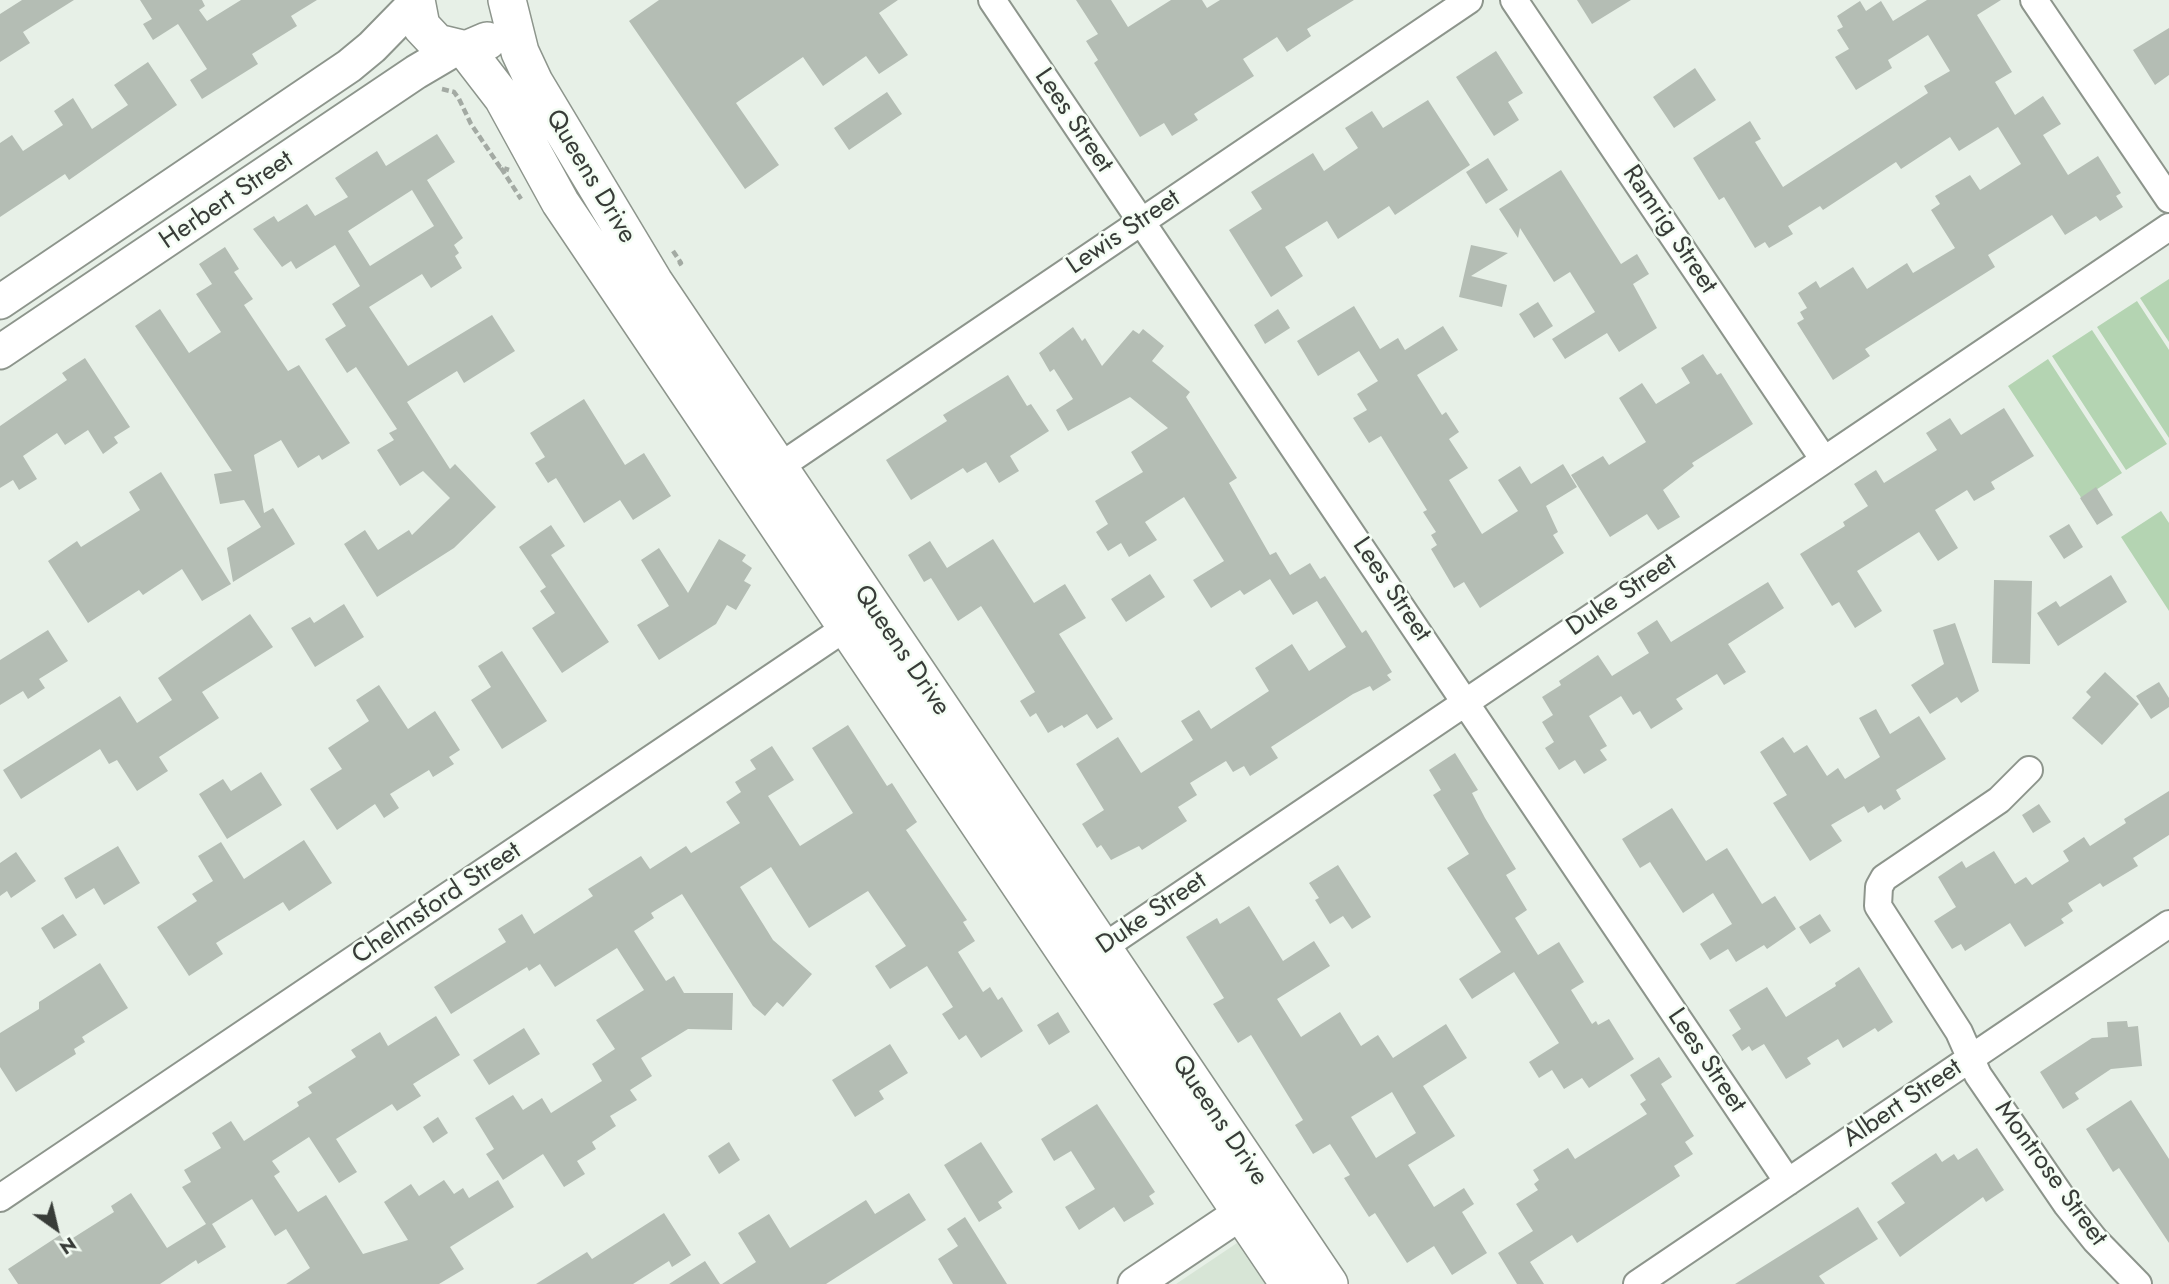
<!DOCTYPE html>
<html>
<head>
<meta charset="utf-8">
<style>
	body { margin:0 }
	#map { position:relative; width:2169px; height:1284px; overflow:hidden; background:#e7f0e7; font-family:Jost,sans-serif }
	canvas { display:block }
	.north { position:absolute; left:21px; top:1193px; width:70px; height:70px; -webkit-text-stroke:5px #f4fdf4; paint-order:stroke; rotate:146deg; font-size:19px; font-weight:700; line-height:28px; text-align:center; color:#383c38 }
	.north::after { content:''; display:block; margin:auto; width:24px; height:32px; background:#383c38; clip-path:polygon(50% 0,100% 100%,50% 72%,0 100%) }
</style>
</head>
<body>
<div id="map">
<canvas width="2169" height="1284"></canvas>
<div class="north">N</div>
</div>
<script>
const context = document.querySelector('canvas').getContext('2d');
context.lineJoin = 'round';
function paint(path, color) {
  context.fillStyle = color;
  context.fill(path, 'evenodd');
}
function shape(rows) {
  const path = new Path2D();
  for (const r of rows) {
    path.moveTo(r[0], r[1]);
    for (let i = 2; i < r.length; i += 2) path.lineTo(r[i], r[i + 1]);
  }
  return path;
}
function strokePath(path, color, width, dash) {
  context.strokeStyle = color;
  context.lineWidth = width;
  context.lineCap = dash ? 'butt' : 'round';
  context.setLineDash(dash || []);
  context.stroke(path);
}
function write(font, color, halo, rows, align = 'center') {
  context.font = font + ' Jost,sans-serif';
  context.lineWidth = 5;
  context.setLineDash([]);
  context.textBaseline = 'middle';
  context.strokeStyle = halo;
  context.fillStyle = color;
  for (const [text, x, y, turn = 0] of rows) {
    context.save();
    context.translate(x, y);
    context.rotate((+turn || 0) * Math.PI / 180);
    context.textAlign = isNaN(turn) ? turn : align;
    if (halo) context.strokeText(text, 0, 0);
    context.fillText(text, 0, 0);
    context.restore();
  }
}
paint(shape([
	[1237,1243,1265,1284,1176,1284]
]), '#d7e5d6');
paint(shape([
	[2169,279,2169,342,2140,298],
	[2137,301,2169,350,2169,438,2097,327],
	[2092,330,2167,444,2126,470,2052,356],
	[2048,359,2122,473,2082,499,2008,386],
	[2161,511,2169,523,2169,611,2121,537]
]), '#b4d4b2');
paint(shape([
	[22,0,74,0,23,32,30,43,0,62,0,14],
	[140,0,202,0,205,6,199,10,207,21,241,0,317,0,291,16,297,26,252,54,258,64,202,99,190,80,207,69,178,24,153,40,143,24,152,19],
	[659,0,898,0,879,13,908,55,879,74,866,56,823,86,803,57,736,103,779,165,745,189,629,21],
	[1076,0,1111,0,1128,27,1171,0,1202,0,1207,8,1220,0,1354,0,1307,29,1311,36,1287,52,1277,37,1243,59,1254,76,1194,114,1198,120,1172,136,1164,123,1140,137,1094,63,1098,60,1086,41,1098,34],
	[1577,0,1631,0,1592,24],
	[1927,0,2001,0,1977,15,2012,72,1995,82,2015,115,2043,96,2061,124,2043,135,2068,175,2098,156,2121,193,2116,196,2123,207,2100,221,2096,216,2065,235,2052,215,1988,255,1995,267,1865,349,1870,356,1833,380,1797,323,1804,319,1800,312,1807,308,1798,293,1816,281,1820,288,1853,267,1867,289,1907,263,1913,273,1955,248,1931,210,1940,204,1935,196,1970,175,1980,190,2021,164,1998,127,1959,151,1950,137,1901,169,1896,162,1823,210,1820,206,1788,226,1793,234,1769,248,1765,242,1755,248,1724,197,1719,200,1693,158,1750,121,1761,139,1755,142,1783,187,1928,93,1924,86,1950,71,1928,35,1888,60,1892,68,1856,90,1835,57,1849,49,1837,30,1843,27,1837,16,1860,1,1866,11,1881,1,1893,21],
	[2169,28,2169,75,2155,85,2133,50],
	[1496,51,1523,93,1508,102,1519,120,1494,136,1456,77],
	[148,62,177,105,69,180,65,174,0,217,0,143,12,135,23,151,63,125,54,111,73,98,92,129,128,105,114,85],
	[1695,68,1716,100,1674,128,1653,97],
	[887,92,902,114,849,150,834,128],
	[1428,100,1470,165,1395,215,1389,206,1338,239,1327,221,1285,247,1303,276,1271,297,1229,230,1262,209,1251,192,1313,153,1324,171,1358,148,1345,128,1372,111,1383,128],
	[437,134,455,162,427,180,463,238,454,245,459,253,455,256,462,268,431,288,422,274,369,307,408,366,492,315,515,351,464,383,457,371,407,402,450,469,455,464,496,507,454,548,377,597,344,544,365,530,378,550,409,530,412,535,450,498,423,471,400,486,377,450,394,440,389,433,397,429,356,367,347,373,325,339,346,326,332,304,360,286,335,245,296,269,291,261,282,267,253,229,274,216,278,222,307,204,315,216,348,197,335,178,377,151,386,166],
	[412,190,434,226,370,266,348,231],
	[1488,158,1508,190,1486,204,1466,172],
	[1561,170,1621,264,1637,254,1649,274,1633,284,1657,328,1619,352,1607,333,1565,359,1552,339,1595,312,1570,272,1554,282,1520,228,1518,238,1499,209],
	[1471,245,1508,253,1471,276,1507,285,1502,307,1459,297],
	[225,247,239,269,234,272,253,299,244,305,288,371,299,365,350,443,322,460,319,455,298,468,281,440,254,455,264,513,273,508,295,544,233,582,227,548,261,527,244,500,220,504,214,474,232,471,135,326,160,309,189,353,221,332,196,294,212,284,199,264],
	[1538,302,1553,326,1534,338,1519,314],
	[1354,306,1380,349,1398,338,1405,350,1443,326,1458,350,1417,375,1442,415,1446,412,1459,432,1449,439,1468,468,1449,480,1482,534,1518,511,1498,480,1520,466,1531,484,1563,464,1577,487,1546,506,1558,532,1553,535,1564,553,1480,608,1464,582,1454,588,1431,549,1437,545,1431,535,1436,532,1423,512,1427,510,1381,436,1369,443,1353,418,1367,410,1357,394,1378,381,1359,351,1318,376,1297,341],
	[1278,309,1290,328,1265,344,1254,325],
	[1073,327,1082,341,1085,338,1102,366,1133,330,1139,334,1143,329,1164,346,1152,361,1190,392,1186,397,1237,478,1229,483,1270,555,1276,552,1290,575,1310,563,1320,579,1325,576,1362,633,1366,630,1392,672,1387,675,1391,680,1373,691,1370,686,1353,694,1271,747,1278,758,1250,776,1244,766,1233,772,1226,761,1190,783,1197,795,1178,807,1187,821,1142,850,1139,846,1111,860,1101,845,1097,848,1082,824,1104,810,1076,764,1118,737,1141,773,1193,740,1181,721,1199,710,1211,729,1269,691,1255,668,1292,644,1309,671,1346,647,1317,601,1293,615,1270,579,1244,595,1240,590,1211,608,1193,580,1224,561,1184,497,1145,522,1157,540,1129,557,1121,543,1108,551,1096,532,1108,524,1095,501,1143,472,1131,452,1168,428,1130,397,1068,431,1056,410,1073,399,1054,369,1050,372,1039,353],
	[1703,354,1717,375,1721,373,1753,424,1692,463,1694,466,1663,490,1680,517,1658,530,1647,514,1610,537,1571,475,1603,456,1609,465,1646,442,1619,398,1642,383,1656,404,1690,383,1681,368],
	[85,358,130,427,114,437,118,443,103,454,88,430,65,445,57,433,23,456,37,479,19,490,13,480,0,488,0,426,67,380,62,373],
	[1008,375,1027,406,1031,404,1049,431,1010,456,1019,471,999,483,986,462,967,473,963,468,911,500,886,460,947,421,943,415],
	[584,399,625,465,644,453,671,496,633,520,620,500,584,523,556,478,548,483,535,463,545,457,530,433],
	[2004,408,2034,456,1991,482,1995,489,1974,501,1967,490,1935,510,1958,548,1938,561,1919,532,1857,571,1882,611,1855,628,1839,602,1832,606,1800,554,1845,526,1843,522,1868,506,1854,484,1876,470,1884,483,1937,450,1926,433,1950,418,1961,435],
	[161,472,231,584,202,601,182,569,143,595,139,590,88,623,48,561,77,541,81,547,140,510,129,492],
	[2096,487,2113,515,2097,525,2080,498],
	[2069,524,2083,547,2064,559,2049,536],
	[551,525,565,546,551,555,609,642,562,673,532,628,555,613,540,591,546,587,519,547],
	[719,539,746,555,742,561,752,568,744,581,751,585,736,610,727,605,716,624,659,660,637,625,669,606,641,560,659,548,688,593],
	[993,539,1034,603,1065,584,1086,618,1059,634,1113,719,1097,729,1087,714,1064,728,1062,725,1048,733,1036,713,1030,717,1020,701,1035,692,981,606,958,621,931,578,924,582,908,555,930,541,947,568],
	[1150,574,1165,597,1126,622,1111,599],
	[2111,575,2127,602,2058,646,2037,613,2056,601,2060,607],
	[1994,580,2032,581,2030,664,1992,663],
	[1768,582,1784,608,1728,644,1746,672,1724,685,1717,674,1676,699,1683,709,1651,729,1640,711,1633,715,1621,696,1589,716,1607,746,1600,750,1607,760,1584,774,1575,760,1559,770,1545,748,1554,742,1542,722,1553,715,1542,697,1561,685,1559,681,1598,655,1612,676,1649,653,1637,633,1657,620,1671,642],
	[344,604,364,637,315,667,291,628,310,617,314,623],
	[250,614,273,647,202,692,219,718,159,757,168,771,137,791,117,760,109,764,100,749,21,799,3,770,120,696,137,723,172,700,158,678],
	[1955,623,1979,691,1961,703,1957,697,1930,714,1911,685,1944,664,1933,630],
	[48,630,68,661,39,679,45,688,28,699,23,691,0,705,0,660],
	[502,651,547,721,502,749,471,700,491,687,478,666],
	[2105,672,2139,704,2102,745,2072,718,2091,697,2086,692],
	[2159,682,2169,698,2169,707,2151,719,2136,696],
	[379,685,408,729,435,711,460,750,449,757,454,764,433,777,429,770,390,794,399,808,384,818,375,804,337,830,310,789,342,769,328,748,369,721,356,700],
	[1876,709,1890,734,1919,716,1946,759,1896,790,1901,799,1884,810,1881,805,1868,813,1864,806,1831,825,1842,841,1810,861,1773,803,1787,795,1760,752,1783,737,1794,753,1807,745,1827,776,1838,768,1845,779,1880,757,1859,718],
	[848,725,887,786,892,783,917,822,906,830,967,920,963,922,975,941,958,952,983,992,990,987,998,1000,1002,997,1023,1031,981,1058,966,1035,959,1040,942,1014,953,1007,927,966,890,989,875,966,906,946,868,891,809,928,771,867,740,887,773,940,812,974,783,1007,777,1002,765,1016,753,1006,682,894,651,913,654,918,634,931,666,981,674,976,684,993,733,993,732,1030,688,1029,641,1058,652,1076,630,1090,637,1100,610,1116,616,1126,592,1142,596,1149,577,1161,585,1174,564,1187,543,1154,503,1180,486,1154,494,1149,475,1118,513,1095,523,1110,542,1098,551,1113,602,1081,592,1064,615,1049,596,1020,644,990,617,948,555,987,540,964,529,971,527,967,451,1014,434,987,506,942,498,929,522,914,534,934,593,896,588,889,641,856,650,869,686,846,691,853,740,823,726,802,741,792,735,782,756,769,750,760,772,746,794,780,768,796,800,846,853,813,812,748],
	[1455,753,1478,790,1472,793,1485,818,1516,869,1506,875,1527,910,1515,918,1538,955,1559,942,1584,982,1571,990,1592,1024,1596,1021,1598,1025,1609,1019,1634,1059,1589,1088,1582,1078,1564,1089,1552,1070,1539,1078,1529,1062,1559,1043,1514,972,1472,999,1459,979,1501,952,1447,868,1469,854,1433,795,1441,790,1429,770],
	[261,772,282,805,227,839,199,794,223,779,231,791],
	[2169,791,2169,835,2133,858,2138,866,2103,887,2100,883,2068,903,2073,911,2061,919,2064,923,2025,947,2010,923,1965,951,1961,944,1952,949,1934,921,1956,907,1938,877,1962,861,1966,868,1994,851,2015,884,2026,877,2032,885,2069,861,2063,851,2084,837,2090,846,2126,823,2124,819],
	[2039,804,2051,822,2033,833,2022,815],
	[1672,808,1706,861,1727,848,1762,904,1775,896,1796,929,1767,949,1764,945,1736,962,1728,949,1710,960,1700,944,1732,924,1713,893,1683,913,1650,862,1640,868,1622,839],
	[304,840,332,883,289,911,283,902,216,943,223,954,189,976,157,927,197,901,192,894,213,881,198,856,221,842,244,879],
	[118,846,140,883,104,905,94,888,76,899,64,878],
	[16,852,36,881,11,898,7,891,0,896,0,863],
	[1338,865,1371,917,1352,929,1343,916,1330,924,1315,900,1319,898,1309,883],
	[1249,906,1283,961,1314,941,1330,966,1277,999,1301,1037,1340,1012,1361,1046,1378,1035,1393,1058,1446,1024,1467,1058,1423,1086,1455,1136,1408,1165,1434,1207,1464,1188,1474,1204,1462,1212,1487,1253,1452,1275,1434,1246,1407,1263,1375,1213,1369,1217,1344,1178,1350,1175,1330,1144,1313,1154,1295,1125,1303,1120,1251,1035,1238,1043,1213,1004,1224,998,1186,937,1217,918,1220,924],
	[1392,1092,1416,1133,1376,1158,1351,1117],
	[63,914,77,935,54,949,41,928],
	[1820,914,1831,931,1810,944,1799,927],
	[100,963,128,1008,82,1037,85,1042,74,1049,76,1054,16,1092,0,1067,0,1033,39,1009,39,1002],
	[1859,967,1893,1022,1878,1032,1875,1028,1843,1048,1838,1039,1807,1058,1811,1064,1786,1079,1764,1044,1752,1051,1749,1046,1742,1051,1732,1035,1741,1029,1729,1010,1767,987,1786,1017,1836,986,1835,983],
	[1058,1012,1070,1032,1049,1045,1037,1025],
	[436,1016,460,1055,413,1084,421,1096,397,1111,392,1104,336,1139,357,1172,339,1183,309,1137,272,1161,280,1172,274,1176,298,1212,326,1195,363,1254,408,1240,384,1202,411,1184,419,1196,444,1180,454,1194,463,1188,469,1198,498,1180,514,1207,450,1247,464,1269,439,1284,286,1284,310,1268,286,1229,275,1236,252,1199,212,1224,226,1247,198,1264,196,1260,160,1284,18,1284,8,1269,60,1235,65,1243,114,1212,111,1206,131,1193,167,1248,206,1224,182,1187,191,1182,184,1170,221,1148,212,1133,231,1121,244,1141,299,1106,297,1102,312,1093,308,1087,356,1057,351,1050,380,1032,388,1046],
	[2127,1021,2128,1027,2138,1026,2142,1066,2111,1069,2075,1093,2079,1099,2063,1109,2040,1072,2092,1038,2108,1037,2107,1022],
	[524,1028,540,1054,489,1085,473,1060],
	[890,1044,908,1073,879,1091,884,1099,855,1117,832,1080],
	[1659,1057,1672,1077,1661,1084,1694,1136,1685,1142,1693,1154,1674,1166,1680,1176,1577,1243,1572,1235,1530,1262,1544,1284,1517,1284,1498,1253,1533,1231,1516,1204,1538,1190,1534,1184,1539,1180,1533,1170,1568,1148,1575,1159,1647,1114,1640,1104,1646,1100,1630,1075],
	[2131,1100,2169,1159,2169,1243,2119,1168,2113,1172,2086,1129],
	[1097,1104,1155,1192,1149,1196,1154,1204,1124,1222,1114,1207,1079,1230,1065,1207,1095,1189,1071,1151,1054,1161,1041,1139],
	[438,1117,448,1133,433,1143,423,1127],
	[729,1142,740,1160,719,1174,708,1156],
	[981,1142,1013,1192,998,1202,1002,1208,979,1222,944,1165],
	[1977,1148,2004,1190,1986,1202,1983,1197,1900,1257,1877,1222,1905,1203,1891,1183,1936,1153,1942,1162,1954,1154,1958,1160],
	[909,1193,926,1220,826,1284,722,1284,756,1262,738,1233,769,1214,790,1248,866,1200,875,1214],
	[1858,1207,1878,1239,1819,1276,1825,1284,1735,1284],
	[664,1213,691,1255,672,1267,669,1261,633,1284,536,1284,587,1252,592,1259],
	[965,1217,1007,1284,953,1284,938,1259,958,1246,947,1229],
	[705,1261,720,1284,669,1284]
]), '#b4bdb4');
const minor = shape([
	[992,0,1788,1182],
	[1514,0,1824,460],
	[2034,0,2169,199],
	[779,467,1469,0],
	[2029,770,1999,800,1884,878,1879,887,1878,906,1959,1032,1978,1075,2067,1205,2095,1240,2138,1284],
	[1089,957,2169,227],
	[0,1198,860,618],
	[1637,1284,2169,924]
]);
const tertiary = shape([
	[0,302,349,66,372,47,416,2],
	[0,352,416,72,455,49],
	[1135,1284,1263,1198]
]);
const secondary = shape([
	[416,0,421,26,437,43,466,50,487,41],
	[507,0,520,52,534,82,654,282,1329,1284],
	[466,50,503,98,560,202,1289,1284]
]);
strokePath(minor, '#8d958c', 30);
strokePath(tertiary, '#8d958c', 37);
strokePath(secondary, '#8d958c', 40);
strokePath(shape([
	[442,89,454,92,459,99,471,124,500,167,509,170],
	[501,168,521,199],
	[673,251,681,263,676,266]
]), '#a3aaa3', 4.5, [7, 3.5]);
strokePath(minor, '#fff', 26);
strokePath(tertiary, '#fff', 33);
strokePath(secondary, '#fff', 37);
write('26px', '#383c38', '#f4fdf4', [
	["Lees Street",1073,121,56],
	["Queens Drive",590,177,59],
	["Herbert Street",227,201,-34],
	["Ramrig Street",1669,230,56],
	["Lewis Street",1124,233,-34],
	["Lees Street",1391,590,56],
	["Duke Street",1622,596,-34],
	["Queens Drive",901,651,56],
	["Chelmsford Street",437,904,-34],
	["Duke Street",1152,914,-34],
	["Lees Street",1706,1061,56],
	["Albert Street",1903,1104,-34],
	["Queens Drive",1219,1121,56],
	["Montrose Street",2050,1174,54]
]);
</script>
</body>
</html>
